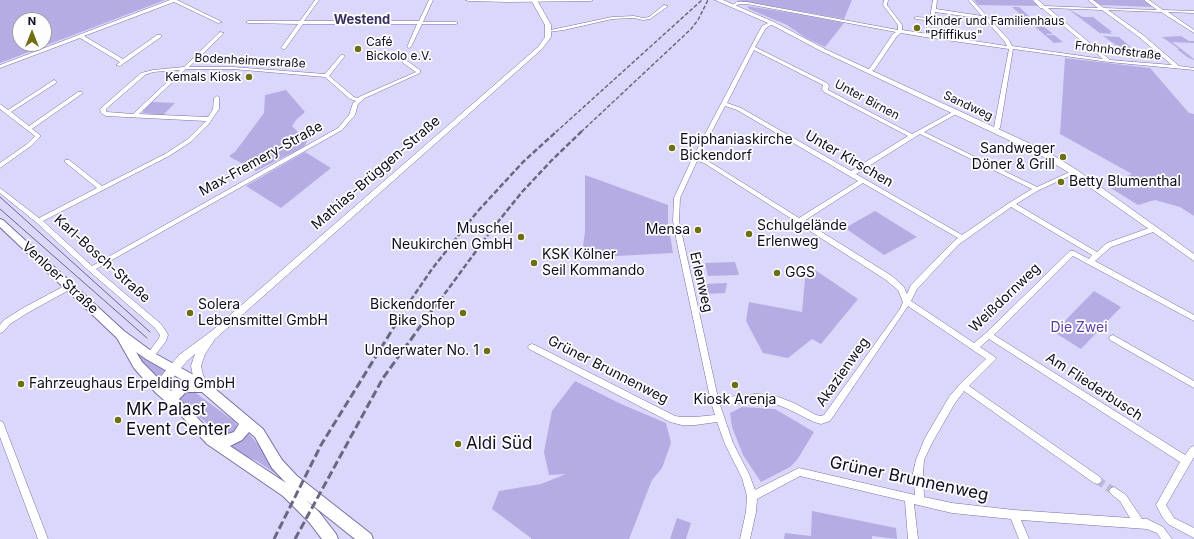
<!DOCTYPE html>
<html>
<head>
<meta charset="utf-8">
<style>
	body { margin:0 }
	#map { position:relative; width:1194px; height:539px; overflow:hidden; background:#dbd7fa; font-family:Inter,sans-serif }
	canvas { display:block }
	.north { position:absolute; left:12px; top:12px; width:40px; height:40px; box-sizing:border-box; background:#fdfdfd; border:1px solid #9e9da5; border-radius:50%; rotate:0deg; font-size:11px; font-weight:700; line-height:16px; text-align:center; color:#100c20 }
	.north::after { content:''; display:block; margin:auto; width:14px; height:18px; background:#6d6f12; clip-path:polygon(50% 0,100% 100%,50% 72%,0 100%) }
</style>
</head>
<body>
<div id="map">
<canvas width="1194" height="539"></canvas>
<div class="north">N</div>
</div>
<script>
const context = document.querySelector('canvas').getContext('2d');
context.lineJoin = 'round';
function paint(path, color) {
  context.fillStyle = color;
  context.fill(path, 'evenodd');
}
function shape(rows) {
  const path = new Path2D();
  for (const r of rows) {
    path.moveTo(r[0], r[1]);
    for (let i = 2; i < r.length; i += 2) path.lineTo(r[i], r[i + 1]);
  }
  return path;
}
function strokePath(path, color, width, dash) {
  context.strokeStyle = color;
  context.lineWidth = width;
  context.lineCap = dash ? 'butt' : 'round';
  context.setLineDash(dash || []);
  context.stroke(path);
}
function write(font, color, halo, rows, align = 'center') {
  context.font = font + ' Inter,sans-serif';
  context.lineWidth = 3.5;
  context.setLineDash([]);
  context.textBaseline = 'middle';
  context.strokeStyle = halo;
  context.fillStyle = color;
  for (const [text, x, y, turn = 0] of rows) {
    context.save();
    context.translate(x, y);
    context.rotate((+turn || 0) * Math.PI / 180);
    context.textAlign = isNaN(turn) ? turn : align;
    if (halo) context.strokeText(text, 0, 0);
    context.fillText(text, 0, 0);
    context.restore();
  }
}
paint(shape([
	[0,0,165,0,0,63],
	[20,20,44,20,44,44,20,44],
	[736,0,852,0,844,19],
	[974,0,1032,0,1039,6,978,5],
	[1093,0,1144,0,1155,7,1100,5],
	[747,6,797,14,844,23,825,47,806,38,787,25,749,9],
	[1012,7,1019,7,1030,17,1032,17,1053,34,1046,34,1047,35,1054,35,1063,42,1054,43],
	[1068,9,1083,17,1093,17,1116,35,1112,32,1110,32,1112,34,1101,33,1101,34],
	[1103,36,1119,37,1133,49,1122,50,1118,45,1116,45],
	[1181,36,1189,41,1194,41,1194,43,1172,42,1194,59,1194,60,1187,57,1177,49,1179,49,1162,37],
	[1065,58,1150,68,1189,113,1194,114,1194,216,1180,207,1155,200,1138,205,1106,185,1132,174,1060,134],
	[286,90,305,112,296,120,292,126,307,141,304,147,256,171,230,157,230,155,235,152,264,113,265,95],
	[152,102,175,103,163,115,143,113,143,110],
	[305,152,331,168,281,208,246,186],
	[585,175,668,205,668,223,673,253,577,258,583,246,585,232],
	[875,211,917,237,884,255,845,228],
	[735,262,739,275,708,276,705,263],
	[815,270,858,299,821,344,812,339,788,358,763,353,746,321,749,302,802,312,805,279],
	[727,283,725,293,706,294,703,284],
	[1094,291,1121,307,1081,349,1054,332],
	[138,353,169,370,158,383,137,355],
	[575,381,621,404,666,423,671,443,662,468,652,480,629,539,531,539,531,538,492,509,499,491,541,484,566,474,549,475,544,452,552,411],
	[192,390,235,422,237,426,234,432,225,436,221,436,189,408,179,403,178,399,183,393],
	[742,407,775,409,814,432,797,460,790,467,761,482,743,455,732,427,730,413],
	[249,434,261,448,279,476,257,461,238,453,229,445,236,442],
	[812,511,896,528,897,539,872,536,872,539,784,539,785,533,811,536],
	[677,518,691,523,686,539,670,539]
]), '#b4ace3');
strokePath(shape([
	[1097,480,1114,491]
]), '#bdb9d9', 8, [8, 4.5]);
const minor = shape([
	[170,0,177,0,222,22,218,23,174,2,84,36,123,59,157,35,161,35,161,37,120,66,116,65,120,62,80,38,0,68,0,65,170,0],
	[315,0,319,0,304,21,419,21,429,0,433,0,423,22,456,22,458,23,456,24,422,24,411,47,409,48,407,47,417,24,303,24,285,49,283,49,281,48,298,24,248,23,246,22,248,21,300,21,315,0],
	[466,0,593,0,591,1,509,2,468,1,466,0],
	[884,0,888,0,887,5,902,25,902,30,1007,46,1005,42,985,19,935,12,934,21,916,19,914,18,916,17,930,18,933,0,937,0,936,9,982,16,968,0,972,0,1009,40,1012,46,1103,59,1042,8,1040,8,1033,0,1038,0,1045,6,1098,8,1088,0,1093,0,1104,8,1157,10,1144,0,1149,0,1163,10,1194,11,1194,13,1168,12,1194,30,1194,33,1161,12,1108,10,1143,35,1179,66,1194,68,1194,70,1109,62,1013,49,1000,128,994,132,991,130,994,127,1009,49,925,37,901,33,897,36,874,70,868,72,866,71,870,68,893,34,896,32,747,4,739,4,733,7,731,6,737,2,747,2,898,30,898,25,883,5,884,0],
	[1048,8,1102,10,1139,37,1172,65,1110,60,1048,8],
	[664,5,668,6,650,19,643,20,634,18,612,19,564,30,548,32,546,31,612,17,634,16,643,18,649,17,664,5],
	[770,22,774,23,766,28,755,47,827,83,829,86,828,90,912,134,956,110,959,112,958,113,924,132,1037,187,1072,171,1076,171,1077,172,1076,173,1039,190,1016,204,1097,252,1107,243,1152,227,1156,227,1157,229,1156,231,1111,247,1095,261,1194,315,1194,321,1073,256,994,335,1185,455,1191,447,1194,446,1194,457,1166,505,1174,518,1194,528,1194,538,1168,524,1163,518,1156,505,1180,462,989,339,980,347,995,357,996,359,969,386,1100,477,1102,480,1100,483,1097,484,1094,483,964,391,955,403,932,443,924,460,923,473,924,497,952,503,1014,510,1130,518,1120,501,1111,494,1109,491,1111,488,1114,487,1126,495,1142,519,1147,519,1163,527,1172,539,1161,539,1157,533,1147,529,1021,520,1029,539,1019,539,1011,519,952,513,914,504,918,539,908,539,905,501,800,476,757,499,756,512,750,539,740,539,746,512,747,496,742,478,725,444,717,422,695,425,682,425,670,422,529,349,528,347,529,345,532,344,535,345,675,416,682,417,695,417,715,415,711,402,678,248,673,221,674,198,692,159,755,39,762,26,770,22],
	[754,50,823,85,822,89,824,92,908,136,851,171,741,108,727,103,754,50],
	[725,106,737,110,858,181,799,218,708,161,698,158,725,106],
	[920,134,1032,189,1009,203,962,235,856,174,920,134],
	[697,161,704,163,795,221,796,224,799,224,886,280,898,290,903,302,900,309,824,415,821,416,816,415,794,403,773,395,755,394,718,398,679,221,680,198,697,161],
	[863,183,958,238,954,241,911,285,907,294,904,287,892,276,804,221,863,183],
	[1011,207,1092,255,1089,259,1074,251,1070,251,986,333,974,343,911,301,917,289,958,245,1011,207],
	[908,306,986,359,960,384,949,397,925,438,916,460,913,473,915,495,799,468,755,490,749,474,733,443,720,405,755,402,773,403,788,409,814,422,821,424,830,421,908,306],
	[220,32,224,33,189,67,233,67,325,74,341,55,343,55,345,56,329,76,354,97,358,98,361,96,416,72,403,63,403,61,407,61,420,70,420,73,365,98,358,104,355,115,342,130,96,269,161,324,167,333,168,335,166,341,153,358,150,359,147,358,146,356,159,338,160,335,155,328,89,271,37,223,0,193,0,188,39,218,97,188,65,162,65,160,69,160,102,186,165,154,188,139,206,121,106,116,101,113,100,109,141,73,153,70,184,67,220,32],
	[186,69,233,69,325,77,350,99,356,101,353,103,349,115,338,128,92,266,43,221,169,156,192,141,208,125,219,109,219,97,217,96,214,98,213,109,208,117,139,114,186,69],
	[180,70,133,114,107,112,106,111,106,109,145,75,153,72,180,70],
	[54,80,57,82,56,83,11,112,29,126,78,92,82,92,83,93,32,129,40,135,40,137,31,146,0,168,0,163,27,144,35,136,0,109,0,104,8,110,54,80],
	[68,284,71,285,72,287,71,289,29,312,10,324,3,332,0,333,0,325,4,320,23,308,68,284],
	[1113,335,1194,381,1194,388,1110,340,1109,338,1110,336,1113,335],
	[0,421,3,422,4,425,48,539,38,539,0,437,0,421]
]);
const tertiary = shape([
	[531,0,537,0,551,25,551,37,542,49,215,339,205,354,201,366,203,375,209,387,208,390,204,391,200,390,193,376,191,366,195,354,187,361,170,381,164,392,160,393,156,392,155,389,162,375,179,355,213,330,538,47,545,37,545,25,531,0],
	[715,0,723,0,774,22,825,49,1046,151,1077,170,1194,254,1194,261,1071,174,1040,155,821,51,770,24,715,0]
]);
const secondary = shape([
	[0,219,3,220,124,331,154,353,208,383,263,429,282,460,297,476,371,534,373,539,355,539,306,500,319,512,336,534,338,539,322,539,309,522,283,496,207,444,178,412,156,393,134,368,117,338,0,227,0,219],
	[136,352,146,359,186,382,176,385,171,391,142,362,136,352],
	[202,392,239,424,234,432,222,436,214,435,179,399,186,392,202,392],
	[249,432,255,437,272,468,286,483,230,446,242,440,249,432]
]);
strokePath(minor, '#7870a4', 1);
strokePath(tertiary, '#7870a4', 1);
strokePath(secondary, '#7870a4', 2);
paint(minor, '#fff');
paint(tertiary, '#fff');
paint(secondary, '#fff');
strokePath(shape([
	[0,197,150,332],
	[0,209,147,338]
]), '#6b6782', 1);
strokePath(shape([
	[556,132,702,0],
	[581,132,691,29,698,20,708,0]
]), '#6b6782', 1.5, [4, 2]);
strokePath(shape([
	[406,307,432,269,477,212,523,162,557,131],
	[435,307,493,228,522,192,552,160,582,131]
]), '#6b6782', 2.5, [5.5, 2.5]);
strokePath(shape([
	[274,539,321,445,407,306],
	[295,539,383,378,435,306]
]), '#6b6782', 3, [8, 3.5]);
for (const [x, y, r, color] of [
	[917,28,4,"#6d6f12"],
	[358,49,4,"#6d6f12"],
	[249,77,4,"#6d6f12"],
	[672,148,4,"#6d6f12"],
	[1063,157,4,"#6d6f12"],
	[1061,182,4,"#6d6f12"],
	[698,230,4,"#6d6f12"],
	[749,234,4,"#6d6f12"],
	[521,237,4,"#6d6f12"],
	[534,263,4,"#6d6f12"],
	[777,273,4,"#6d6f12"],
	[190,313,4,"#6d6f12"],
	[463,313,4,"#6d6f12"],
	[487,351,4,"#6d6f12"],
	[21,384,4,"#6d6f12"],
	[735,385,4,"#6d6f12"],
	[118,420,4,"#6d6f12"],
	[458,444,4,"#6d6f12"]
]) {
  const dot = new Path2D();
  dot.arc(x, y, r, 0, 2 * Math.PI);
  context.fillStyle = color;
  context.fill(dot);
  strokePath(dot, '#fdfdfd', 1.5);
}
write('12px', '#100c20', '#fdfdfd', [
	["Kinder und Familienhaus",925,21],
	["\"Pfiffikus\"",925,35],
	["Café",366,42],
	["Bickolo e.V.",366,56],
	["Kemals Kiosk",241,77,"right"]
], 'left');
write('12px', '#100c20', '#fdfdfd', [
	["Frohnhofstraße",1118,51,7],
	["Bodenheimerstraße",250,61,3],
	["Unter Birnen",867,100,28],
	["Sandweg",968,106,25]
]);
write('bold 13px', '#39305e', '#fdfdfd', [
	["Westend",362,20]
]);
write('14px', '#100c20', '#fdfdfd', [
	["Epiphaniaskirche",680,140],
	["Bickendorf",680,156],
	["Sandweger",1055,149,"right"],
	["Döner & Grill",1055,165,"right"],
	["Betty Blumenthal",1069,182],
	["Schulgelände",757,226],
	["Erlenweg",757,242],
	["Muschel",513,229,"right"],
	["Neukirchen GmbH",513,245,"right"],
	["Mensa",690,230,"right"],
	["KSK Kölner",542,255],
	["Seil Kommando",542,271],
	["GGS",785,273],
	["Solera",198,305],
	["Lebensmittel GmbH",198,321],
	["Bickendorfer",455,305,"right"],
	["Bike Shop",455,321,"right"],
	["Underwater No. 1",479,351,"right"],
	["Fahrzeughaus Erpelding GmbH",29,384],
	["Kiosk Arenja",735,400,"center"]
], 'left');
write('14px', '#100c20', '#fdfdfd', [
	["Max-Fremery-Straße",261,159,-29],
	["Unter Kirschen",849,159,30],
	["Mathias-Brüggen-Straße",376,173,-41],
	["Karl-Bosch-Straße",102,259,42],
	["Venloer Straße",60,278,43],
	["Erlenweg",701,282,77],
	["Weißdornweg",1005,298,-44],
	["Grüner Brunnenweg",608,370,27],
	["Akazienweg",843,372,-55],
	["Am Fliederbusch",1094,387,33]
]);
write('14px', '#593ea5', '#fdfdfd', [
	["Die Zwei",1079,328]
]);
write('17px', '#100c20', '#fdfdfd', [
	["MK Palast",126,410],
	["Event Center",126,430],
	["Aldi Süd",466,444]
], 'left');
write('17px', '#100c20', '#fdfdfd', [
	["Grüner Brunnenweg",909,479,12]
]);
</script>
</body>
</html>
